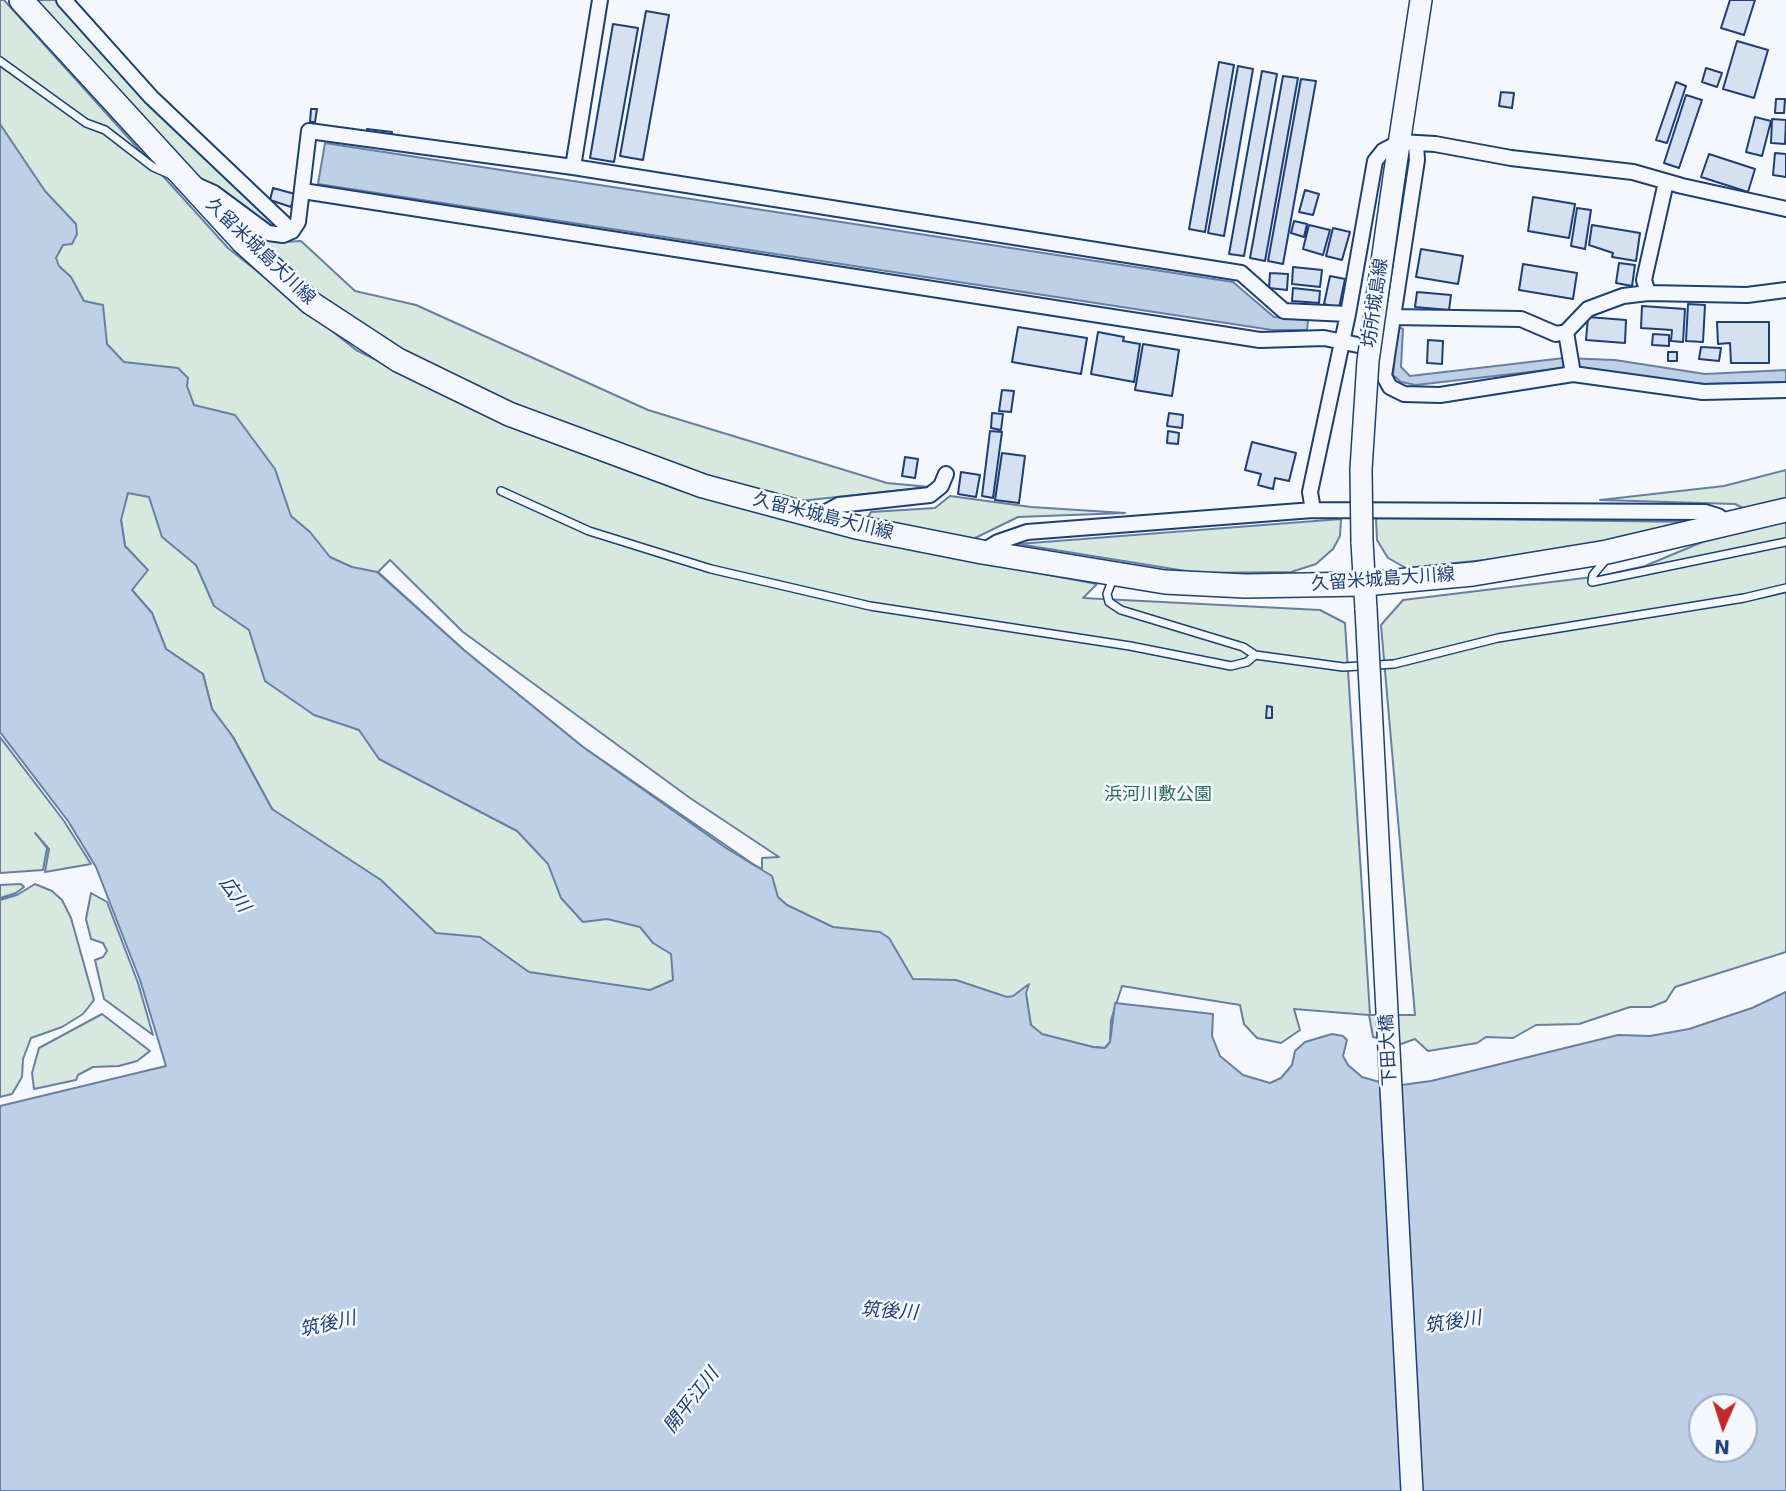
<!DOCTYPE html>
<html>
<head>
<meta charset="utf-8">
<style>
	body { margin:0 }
	#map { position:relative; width:1786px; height:1491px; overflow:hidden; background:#f4f7fb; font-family:"DejaVu Sans",sans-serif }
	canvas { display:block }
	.north { position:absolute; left:1688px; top:1393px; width:70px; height:70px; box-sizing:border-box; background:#f4f7fb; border:2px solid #9eadc5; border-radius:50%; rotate:183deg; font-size:19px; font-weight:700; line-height:28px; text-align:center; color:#1d3f73 }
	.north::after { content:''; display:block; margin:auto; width:24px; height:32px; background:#c62828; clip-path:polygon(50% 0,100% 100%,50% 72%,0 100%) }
</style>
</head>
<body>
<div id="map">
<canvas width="1786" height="1491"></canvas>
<div class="north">N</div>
</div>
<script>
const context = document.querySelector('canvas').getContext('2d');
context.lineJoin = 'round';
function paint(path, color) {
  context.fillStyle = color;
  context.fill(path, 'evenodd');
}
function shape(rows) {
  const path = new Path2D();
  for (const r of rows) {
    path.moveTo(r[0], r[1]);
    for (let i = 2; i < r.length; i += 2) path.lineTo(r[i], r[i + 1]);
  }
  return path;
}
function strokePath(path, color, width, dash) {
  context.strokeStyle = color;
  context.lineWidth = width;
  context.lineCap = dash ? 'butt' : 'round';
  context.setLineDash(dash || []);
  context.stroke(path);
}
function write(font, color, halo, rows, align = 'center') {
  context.font = font + ' "DejaVu Sans","Noto Sans JP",sans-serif';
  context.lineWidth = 5;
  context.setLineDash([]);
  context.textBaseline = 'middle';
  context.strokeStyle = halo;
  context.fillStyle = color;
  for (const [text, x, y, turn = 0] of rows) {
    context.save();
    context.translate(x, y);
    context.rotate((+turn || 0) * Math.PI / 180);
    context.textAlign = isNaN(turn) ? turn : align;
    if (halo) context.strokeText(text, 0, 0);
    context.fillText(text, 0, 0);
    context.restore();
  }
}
const green = shape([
	[0,0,4,0,228,248,356,350,524,432,679,490,884,544,1097,584,1083,598,1320,610,1345,623,1370,1015,1415,1015,1381,625,1403,600,1601,576,1645,566,1707,540,1786,519,1786,952,1675,987,1666,1001,1651,1007,1630,1007,1579,1024,1536,1025,1513,1038,1486,1037,1477,1043,1428,1051,1415,1039,1401,1044,1373,1037,1369,1015,1294,1009,1300,1030,1281,1043,1257,1038,1244,1024,1240,1005,1122,986,1111,1020,1110,1042,1105,1048,1093,1047,1043,1035,656,881,693,1027,458,986,272,809,233,737,212,709,203,674,166,649,152,613,132,590,147,570,125,546,121,520,0,156,0,0],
	[390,560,463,632,690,798,779,857,762,858,762,869,753,864,583,747,465,651,378,572,390,560],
	[35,0,59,0,279,227,266,225,198,178,35,0],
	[217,202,267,237,285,242,301,241,355,291,416,305,648,410,887,483,930,487,800,501,685,469,510,403,404,351,315,293,217,202],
	[1786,470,1786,499,1747,510,1735,504,1600,500,1724,486,1786,470],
	[950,496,1031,507,1125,513,1018,517,971,540,866,520,871,512,935,508,950,496],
	[1376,518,1697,522,1553,553,1406,568,1388,558,1377,540,1376,518],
	[1341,519,1340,536,1333,549,1316,564,1291,572,1198,573,1018,544,1341,519],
	[0,737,64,821,91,864,45,872,49,849,35,833,47,848,43,870,0,873,0,737],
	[21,884,24,887,16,893,0,898,0,885,21,884],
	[35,884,52,891,62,900,71,918,94,1000,83,1014,62,1027,31,1038,23,1059,22,1077,12,1094,0,1097,0,900,17,895,35,884],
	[91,893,107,902,138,983,153,1035,104,999,95,960,103,957,107,951,103,943,91,939,86,919,91,893],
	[102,1014,150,1051,137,1061,119,1066,93,1067,78,1075,76,1080,34,1089,32,1073,39,1048,102,1014]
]);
paint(green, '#d7e8df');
strokePath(green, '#687fa3', 2);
const water = shape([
	[0,124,45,191,76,224,77,234,72,244,63,245,56,258,59,266,71,277,84,301,103,305,107,344,124,362,178,368,188,378,187,386,194,405,235,415,275,469,291,516,310,532,330,557,352,567,377,572,465,651,583,747,726,848,772,876,778,897,787,905,833,927,880,932,889,938,913,979,956,980,1007,997,1013,996,1029,984,1026,993,1031,1025,1042,1034,1093,1047,1105,1048,1110,1042,1115,1003,1213,1014,1212,1036,1220,1056,1243,1075,1270,1083,1281,1078,1292,1065,1295,1051,1305,1042,1332,1034,1343,1036,1347,1040,1343,1056,1348,1065,1362,1077,1394,1086,1431,1081,1618,1035,1650,1036,1689,1029,1752,1008,1786,992,1786,1491,0,1491,0,1106,166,1066,140,980,96,867,68,821,0,732,0,124],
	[128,493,149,497,162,537,196,565,214,606,249,630,265,681,314,715,359,730,379,759,517,831,548,864,561,898,583,922,607,919,640,927,653,943,671,954,673,980,650,990,529,972,480,937,436,933,381,880,272,809,233,737,212,709,203,674,166,649,152,613,132,590,148,570,125,546,121,520,128,493],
	[1702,1407,1744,1407,1744,1449,1702,1449,1702,1407],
	[325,143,1233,282,1274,317,1308,320,1307,330,1272,330,318,184,325,143],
	[1398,327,1403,329,1401,367,1410,376,1564,358,1615,360,1705,374,1786,370,1786,382,1703,384,1564,368,1416,385,1401,382,1393,375,1398,327]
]);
paint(water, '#bed0e5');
strokePath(water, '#687fa3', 2);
const building = shape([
	[1730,0,1755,0,1744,35,1721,28,1730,0],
	[646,11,669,15,643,160,620,156,646,11],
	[613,24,638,28,614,162,590,158,613,24],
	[1737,41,1768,50,1754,98,1723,89,1737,41],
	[1219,62,1234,65,1205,232,1189,229,1219,62],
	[1238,66,1253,69,1224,236,1208,233,1238,66],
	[1706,68,1722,73,1717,87,1702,82,1706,68],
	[1262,71,1277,74,1244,256,1229,254,1262,71],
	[1283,76,1298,78,1265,261,1250,258,1283,76],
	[1301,79,1316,81,1283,264,1268,261,1301,79],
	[1676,82,1686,86,1667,143,1656,140,1676,82],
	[1501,92,1514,93,1512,108,1499,106,1501,92],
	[1686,95,1702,100,1679,168,1664,163,1686,95],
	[1776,99,1785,99,1784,113,1775,113,1776,99],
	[311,109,317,109,315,122,310,122,311,109],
	[1755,117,1771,121,1762,156,1746,152,1755,117],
	[1772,119,1786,120,1785,144,1771,143,1772,119],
	[367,129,392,132,391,138,367,134,367,129],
	[1775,153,1786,154,1786,177,1773,175,1775,153],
	[1709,154,1755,169,1748,192,1701,177,1709,154],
	[273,188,295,194,291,207,270,200,273,188],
	[1305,190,1319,194,1313,215,1299,212,1305,190],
	[1533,197,1575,204,1569,238,1528,231,1533,197],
	[1577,208,1591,210,1585,249,1571,246,1577,208],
	[1294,221,1307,224,1304,237,1291,233,1294,221],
	[1309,225,1330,230,1323,255,1303,249,1309,225],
	[1592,225,1640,233,1636,261,1612,257,1613,253,1589,245,1592,225],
	[1333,228,1350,232,1342,260,1326,256,1333,228],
	[1421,249,1463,256,1458,284,1416,277,1421,249],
	[1619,263,1635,265,1632,286,1616,283,1619,263],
	[1523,264,1577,273,1573,299,1519,290,1523,264],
	[1293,267,1322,270,1320,287,1292,284,1293,267],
	[1270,273,1288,274,1287,290,1269,288,1270,273],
	[1330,276,1345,279,1339,308,1324,304,1330,276],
	[1293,288,1320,291,1319,303,1292,301,1293,288],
	[1417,292,1451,295,1449,310,1415,307,1417,292],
	[1688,304,1705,305,1703,342,1686,341,1688,304],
	[1642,306,1685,309,1683,342,1671,341,1672,330,1641,328,1642,306],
	[1588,317,1626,320,1625,343,1586,340,1588,317],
	[1717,322,1769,322,1769,363,1731,363,1730,343,1718,344,1717,322],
	[1018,327,1087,338,1081,374,1012,362,1018,327],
	[1098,332,1124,337,1123,341,1140,344,1134,382,1091,374,1098,332],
	[1653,334,1669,335,1669,346,1652,345,1653,334],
	[1428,340,1443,341,1442,364,1427,363,1428,340],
	[1143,344,1179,350,1172,396,1135,390,1143,344],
	[1701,347,1721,348,1719,361,1699,359,1701,347],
	[1668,352,1677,352,1677,361,1668,361,1668,352],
	[1002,390,1014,391,1011,412,999,411,1002,390],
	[992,413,1003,414,1001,430,991,428,992,413],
	[1169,413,1183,415,1182,428,1167,426,1169,413],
	[990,431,1002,432,993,498,982,496,990,431],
	[1168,431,1179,433,1178,444,1167,443,1168,431],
	[1252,442,1296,453,1289,481,1275,478,1273,489,1258,485,1261,474,1245,470,1252,442],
	[1002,453,1025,456,1019,503,995,500,1002,453],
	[905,457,918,459,915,478,902,476,905,457],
	[961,472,980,475,976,497,958,494,961,472],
	[1267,706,1272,707,1272,718,1266,718,1267,706]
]);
paint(building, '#d5e0f0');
strokePath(building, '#1d3f73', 2);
const lane = shape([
	[0,61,86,123,105,130,153,167,171,175],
	[501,491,589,531,711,569,870,606,1130,646,1231,666,1247,662,1255,655],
	[1608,557,1593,575,1592,582,1786,542],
	[1113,578,1107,594,1109,602,1121,610,1243,647,1255,655,1343,667,1394,664,1498,638,1744,598,1786,588]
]);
const street = shape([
	[64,0,151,97,292,231],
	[1416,143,1417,160,1384,376,1390,387,1404,394,1440,395,1573,374,1703,392,1786,390],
	[573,167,600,0],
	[196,185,214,193,268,233,283,235,292,231,298,222,309,131,573,167,1241,273,1284,311,1348,314],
	[303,191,1260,340,1324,338,1387,351],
	[1648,293,1644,280,1666,182],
	[1391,317,1521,319,1556,334,1566,332,1588,309,1623,296,1648,293,1747,295,1786,290],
	[1566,332,1573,374],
	[1313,510,1310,492,1348,314,1375,161,1383,151,1400,142,1435,144,1511,158,1633,172,1682,186,1786,209],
	[817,517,839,505,930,495,941,486,946,474],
	[982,552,998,542,1027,532,1313,510,1705,512,1718,516,1729,524]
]);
const secondary = shape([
	[1394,177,1421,0],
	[1362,542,1366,609]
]);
const primary = shape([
	[21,0,243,242,311,303,398,360,509,414,703,486,856,527,982,552,1165,582,1245,586,1364,584,1473,574,1607,552,1786,510]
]);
strokePath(lane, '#1d3f73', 10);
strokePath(street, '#1d3f73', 18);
strokePath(secondary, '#1d3f73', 24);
strokePath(primary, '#1d3f73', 26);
strokePath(lane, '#f4f7fb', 7);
strokePath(street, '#f4f7fb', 14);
strokePath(secondary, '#f4f7fb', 21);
strokePath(primary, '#f4f7fb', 23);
const secondaryBridge = shape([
	[1362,542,1361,469,1368,361,1394,177],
	[1366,609,1412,1491]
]);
strokePath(secondaryBridge, '#1d3f73', 24, []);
strokePath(secondaryBridge, '#f4f7fb', 21);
write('18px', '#1d3f73', '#f4f7fb', [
	["久留米城島大川線",260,252,44],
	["坊所城島線",1376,303,-82],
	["久留米城島大川線",823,517,14],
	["久留米城島大川線",1383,580,-4],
	["下田大橋",1389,1050,-93]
]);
write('18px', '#2c6c60', '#f4f7fb', [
	["浜河川敷公園",1158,795]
]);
write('italic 19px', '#1d3f73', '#f4f7fb', [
	["広川",234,895,55],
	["筑後川",889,1312,4],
	["筑後川",1453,1323,-9],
	["筑後川",328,1325,-13],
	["開平江川",692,1401,-52]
]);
</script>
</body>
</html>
